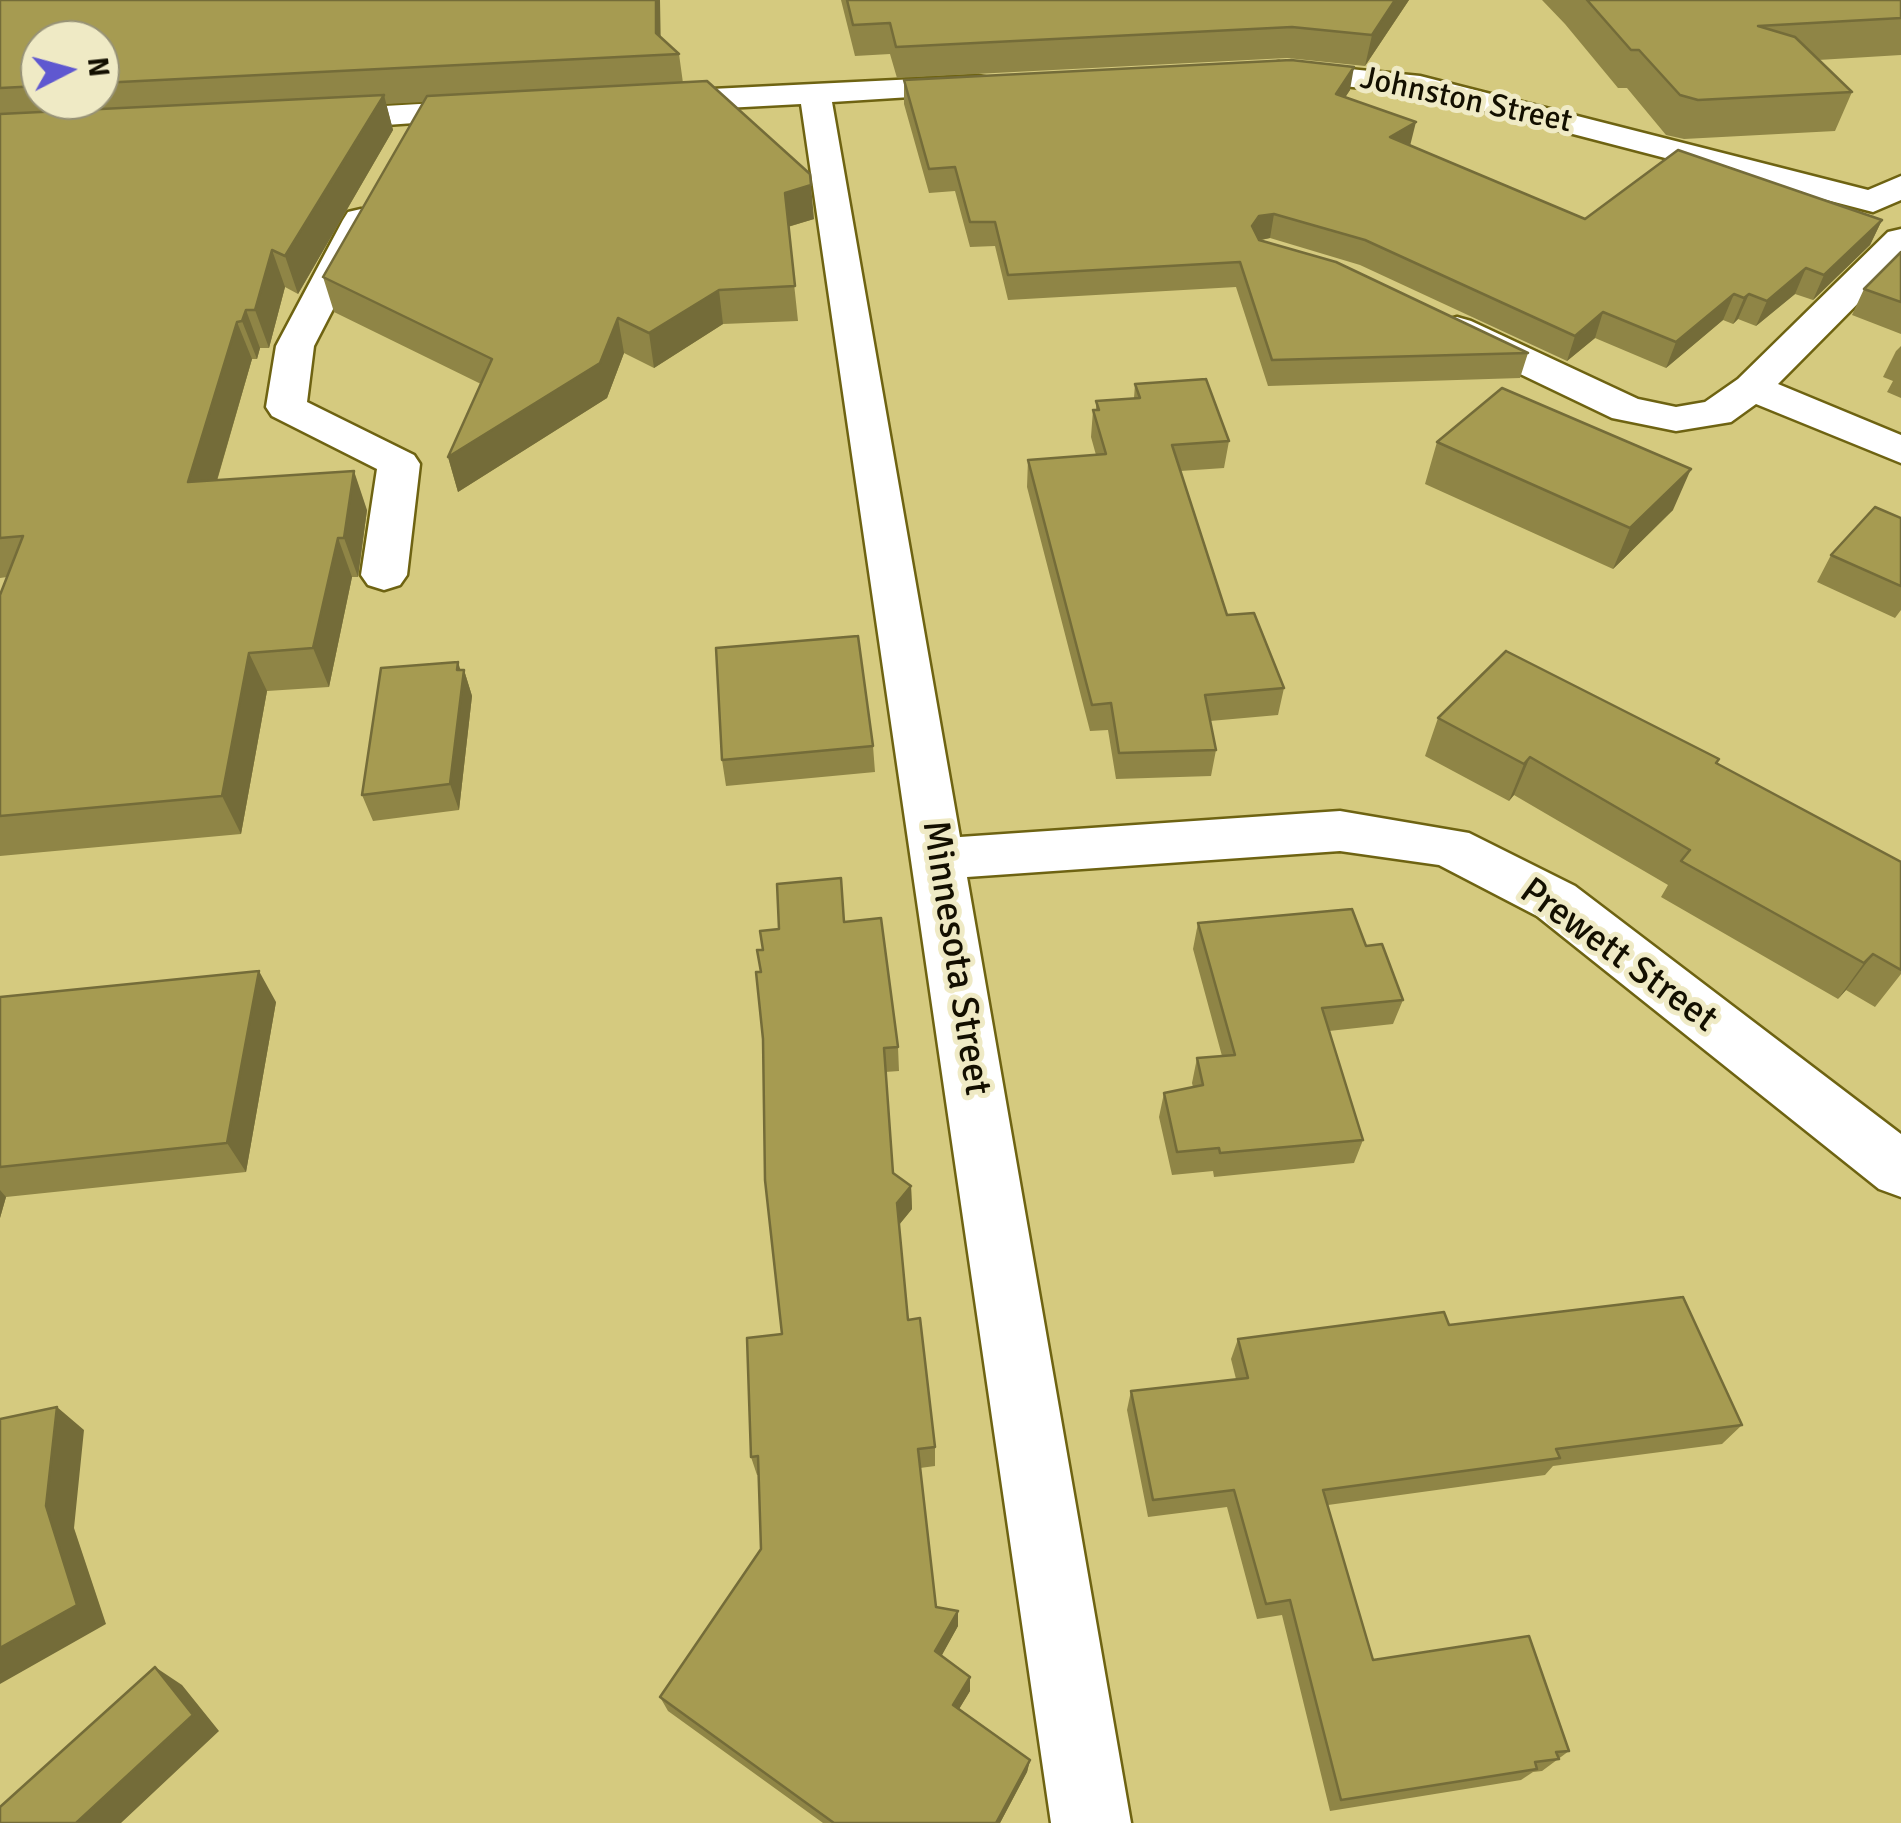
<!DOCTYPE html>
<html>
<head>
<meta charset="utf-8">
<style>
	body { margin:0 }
	#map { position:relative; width:1901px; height:1823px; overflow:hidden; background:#d5ca7f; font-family:Signika,sans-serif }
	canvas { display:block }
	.north { position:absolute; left:20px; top:20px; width:100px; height:100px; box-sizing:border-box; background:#efeac5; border:2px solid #979276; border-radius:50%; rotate:84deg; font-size:28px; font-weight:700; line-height:40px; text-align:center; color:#130f00 }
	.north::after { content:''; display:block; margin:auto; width:35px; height:45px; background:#5f58d0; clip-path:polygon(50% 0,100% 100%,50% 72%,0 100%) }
</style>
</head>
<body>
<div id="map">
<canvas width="1901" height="1823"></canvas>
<div class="north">N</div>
</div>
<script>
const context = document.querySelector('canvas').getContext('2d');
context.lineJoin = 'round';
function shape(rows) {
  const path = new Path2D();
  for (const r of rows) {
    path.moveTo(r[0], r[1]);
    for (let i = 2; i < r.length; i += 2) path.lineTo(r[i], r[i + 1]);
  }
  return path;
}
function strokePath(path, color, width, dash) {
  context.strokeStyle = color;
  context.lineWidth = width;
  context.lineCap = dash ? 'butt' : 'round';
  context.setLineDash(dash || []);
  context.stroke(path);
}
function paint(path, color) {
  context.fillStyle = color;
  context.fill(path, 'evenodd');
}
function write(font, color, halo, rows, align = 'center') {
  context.font = font + ' Signika,sans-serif';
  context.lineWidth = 10;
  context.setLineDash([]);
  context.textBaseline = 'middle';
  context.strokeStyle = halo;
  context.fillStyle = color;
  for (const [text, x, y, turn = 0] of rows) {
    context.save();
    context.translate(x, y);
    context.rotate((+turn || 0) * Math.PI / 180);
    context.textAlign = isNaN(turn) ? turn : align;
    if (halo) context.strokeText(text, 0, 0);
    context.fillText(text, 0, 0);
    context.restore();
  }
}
const minor = shape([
	[1279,62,1420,76,1868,190,1901,176,1901,200,1873,212,1419,94,1268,78,1263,71,1268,64,1279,62],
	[978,76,989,78,994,85,989,92,832,102,960,837,1340,811,1469,833,1575,886,1901,1134,1901,1197,1879,1189,1537,916,1439,865,1340,851,967,877,1131,1823,1051,1823,801,104,650,112,639,109,634,102,639,95,650,92,978,76],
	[489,100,500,103,505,110,500,117,315,130,303,127,299,120,303,113,315,110,489,100],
	[361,209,374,212,379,220,314,346,307,402,414,455,420,464,407,575,400,585,384,590,368,585,361,575,377,469,272,416,266,407,276,346,343,220,348,212,361,209],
	[1901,229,1901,260,1778,384,1901,435,1901,463,1756,404,1731,422,1676,431,1612,418,1443,337,1438,329,1443,321,1457,317,1471,321,1638,399,1676,407,1705,402,1738,379,1888,232,1901,229]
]);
strokePath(minor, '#6e6312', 5);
paint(minor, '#fff');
paint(shape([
	[0,0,660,37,679,54,683,83,814,219,788,227,798,321,723,324,654,368,624,353,607,398,458,492,448,457,481,384,334,312,323,277,424,102,386,104,393,130,298,294,285,287,269,348,260,348,257,359,252,359,217,481,367,510,358,577,352,577,329,687,267,691,241,834,0,856,0,595,7,577,0,578],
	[40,40,100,40,100,100,40,100],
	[841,0,1409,0,1365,66,1287,58,897,78,890,54,855,56],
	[1542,0,1901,0,1901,55,1818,60,1852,92,1835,131,1684,139,1666,135,1627,88,1618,88,1565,24],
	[904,80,1350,90,1345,97,1410,146,1585,219,1882,220,1870,245,1813,300,1795,294,1756,326,1738,319,1733,324,1723,320,1666,368,1595,338,1567,361,1360,265,1270,238,1261,240,1528,353,1520,378,1268,386,1236,287,1008,300,995,246,970,247,955,191,929,193,904,104],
	[1901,252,1901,334,1852,315,1864,289],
	[1901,346,1901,398,1887,392,1893,381,1883,377,1896,351],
	[1135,384,1229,441,1224,468,1180,471,1227,615,1284,688,1278,715,1210,721,1216,750,1211,776,1116,779,1108,730,1090,731,1027,487,1028,460,1096,455,1091,437,1093,410,1096,410,1096,401,1134,398],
	[1437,442,1673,510,1613,569,1425,484],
	[1901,518,1901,610,1895,618,1817,582,1831,555],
	[460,670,464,670,472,696,459,810,373,821,362,795],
	[1438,718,1719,759,1717,764,1901,862,1901,974,1875,1007,1846,990,1838,999,1661,897,1668,885,1514,795,1509,801,1425,756],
	[873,746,875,772,726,786,722,760],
	[844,922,898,1047,899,1071,885,1072,893,1173,911,1186,912,1209,899,1225,908,1320,935,1447,935,1466,920,1468,936,1607,958,1611,958,1626,941,1656,970,1691,959,1709,1030,1760,1027,1772,1000,1823,823,1823,668,1711,660,1697,761,1549,759,1475,757,1475,751,1457,782,1334,763,1039,761,972,763,950],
	[1198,923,1366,946,1403,1000,1393,1024,1329,1031,1363,1140,1354,1163,1214,1177,1213,1171,1172,1175,1159,1117,1164,1093,1193,1087,1192,1083,1197,1058,1222,1056,1193,949],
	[0,997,276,1002,246,1172,6,1197,0,1218],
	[1449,1325,1742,1425,1722,1444,1553,1466,1545,1475,1328,1505,1373,1660,1569,1751,1542,1771,1533,1772,1521,1780,1330,1811,1282,1615,1257,1619,1227,1507,1148,1517,1127,1410,1131,1391,1236,1379,1231,1359,1238,1339]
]), '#8f8546');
paint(shape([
	[656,0,660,0,661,55,656,33],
	[1395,0,1409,0,1365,66,1372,35],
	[1354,67,1350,90,1332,118,1336,94],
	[384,95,393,130,298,294,285,256],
	[1416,122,1410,146,1390,137],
	[811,185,814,219,787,227,785,193],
	[1274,214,1270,238,1255,241,1252,226,1259,216],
	[1882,220,1870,245,1813,300,1824,275],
	[272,250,285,287,269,348,255,310],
	[1806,268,1795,294,1756,326,1767,301],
	[719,290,723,324,654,368,649,333],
	[1734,294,1723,320,1666,368,1676,342],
	[1749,294,1738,319,1733,324,1744,298],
	[246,310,260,348,257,359,242,321],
	[1603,312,1595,338,1567,361,1575,336],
	[618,318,624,353,607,398,458,492,448,457],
	[237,322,252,359,205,521,188,482],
	[1691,469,1673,510,1613,569,1630,528],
	[354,471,367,510,358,577,344,538],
	[338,538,352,577,329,687,313,648],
	[249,653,267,691,241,834,222,796],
	[458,662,463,678,464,670,472,696,459,810,450,784],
	[1530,757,1514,795,1509,801,1524,764],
	[1873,954,1846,990,1838,999,1864,963],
	[259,971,276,1002,246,1172,227,1143],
	[911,1186,912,1209,898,1226,897,1203],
	[0,1190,6,1197,0,1218],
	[57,1407,84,1430,74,1528,106,1624,0,1684,0,1648,46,1506],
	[958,1611,958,1626,936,1666,935,1651],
	[155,1667,182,1685,219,1731,121,1823,76,1823],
	[970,1677,970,1691,953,1719,953,1705],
	[1030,1760,1027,1772,1000,1823,996,1823]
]), '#746c39');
const building = shape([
	[0,0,656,0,656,33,679,54,100,83,100,40,40,40,40,86,0,88,0,0],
	[847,0,1395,0,1372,35,1292,27,896,47,890,23,853,25,847,0],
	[1587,0,1901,0,1901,18,1758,26,1795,37,1852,92,1698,100,1680,95,1639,50,1631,50,1587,0],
	[1291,60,1354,67,1336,94,1416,122,1390,137,1585,219,1678,150,1882,220,1824,275,1806,268,1767,301,1749,294,1744,298,1734,294,1676,342,1603,312,1575,336,1365,240,1274,214,1259,216,1252,226,1259,240,1336,262,1528,353,1272,360,1240,262,1008,275,995,222,970,222,955,167,929,169,904,80,1291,60],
	[707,81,810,174,811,185,785,193,795,286,719,290,649,333,618,318,600,363,448,457,492,359,323,277,427,96,707,81],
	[384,95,285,256,272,250,255,310,246,310,242,321,237,322,188,482,354,471,344,538,338,538,313,648,249,653,222,796,0,816,0,595,23,536,0,538,0,114,384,95],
	[1901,252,1901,302,1864,289,1901,252],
	[1206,379,1229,441,1172,445,1227,615,1254,613,1284,688,1205,695,1216,750,1119,753,1111,703,1092,705,1028,460,1106,454,1093,410,1099,410,1096,401,1140,398,1135,384,1206,379],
	[1502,388,1691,469,1630,528,1437,442,1502,388],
	[1875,507,1901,518,1901,586,1831,555,1875,507],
	[858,636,873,746,722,760,716,648,858,636],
	[1506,651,1719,759,1716,763,1901,862,1901,970,1873,954,1864,963,1681,861,1690,850,1530,757,1524,764,1438,718,1506,651],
	[458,662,457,670,464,670,450,784,362,795,381,668,458,662],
	[841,878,844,922,881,918,898,1047,884,1048,893,1173,911,1186,897,1203,908,1320,920,1318,935,1447,918,1449,936,1607,958,1611,935,1651,970,1677,953,1705,1030,1760,996,1823,834,1823,660,1697,761,1549,758,1456,751,1457,747,1338,782,1334,765,1180,763,1039,756,972,761,972,757,950,763,950,760,931,779,929,777,884,841,878],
	[1352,909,1366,946,1382,944,1403,1000,1322,1008,1363,1140,1220,1153,1219,1148,1177,1152,1164,1093,1203,1085,1197,1058,1235,1055,1198,923,1352,909],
	[259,971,227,1143,0,1167,0,997,259,971],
	[1683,1297,1742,1425,1556,1449,1560,1458,1323,1490,1373,1660,1529,1636,1569,1751,1556,1752,1559,1759,1535,1762,1537,1769,1341,1800,1290,1600,1266,1604,1234,1490,1153,1500,1131,1391,1248,1378,1238,1339,1444,1312,1449,1325,1683,1297],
	[57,1407,46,1506,77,1605,0,1648,0,1419,57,1407],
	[155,1667,193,1715,76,1823,0,1823,0,1807,155,1667]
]);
paint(building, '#a69b51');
strokePath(building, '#746c39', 2.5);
write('32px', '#130f00', '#efeac5', [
	["Johnston Street",1466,101,12]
]);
write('38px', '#130f00', '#efeac5', [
	["Prewett Street",1618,956,36],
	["Minnesota Street",955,958,81]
]);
</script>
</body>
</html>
